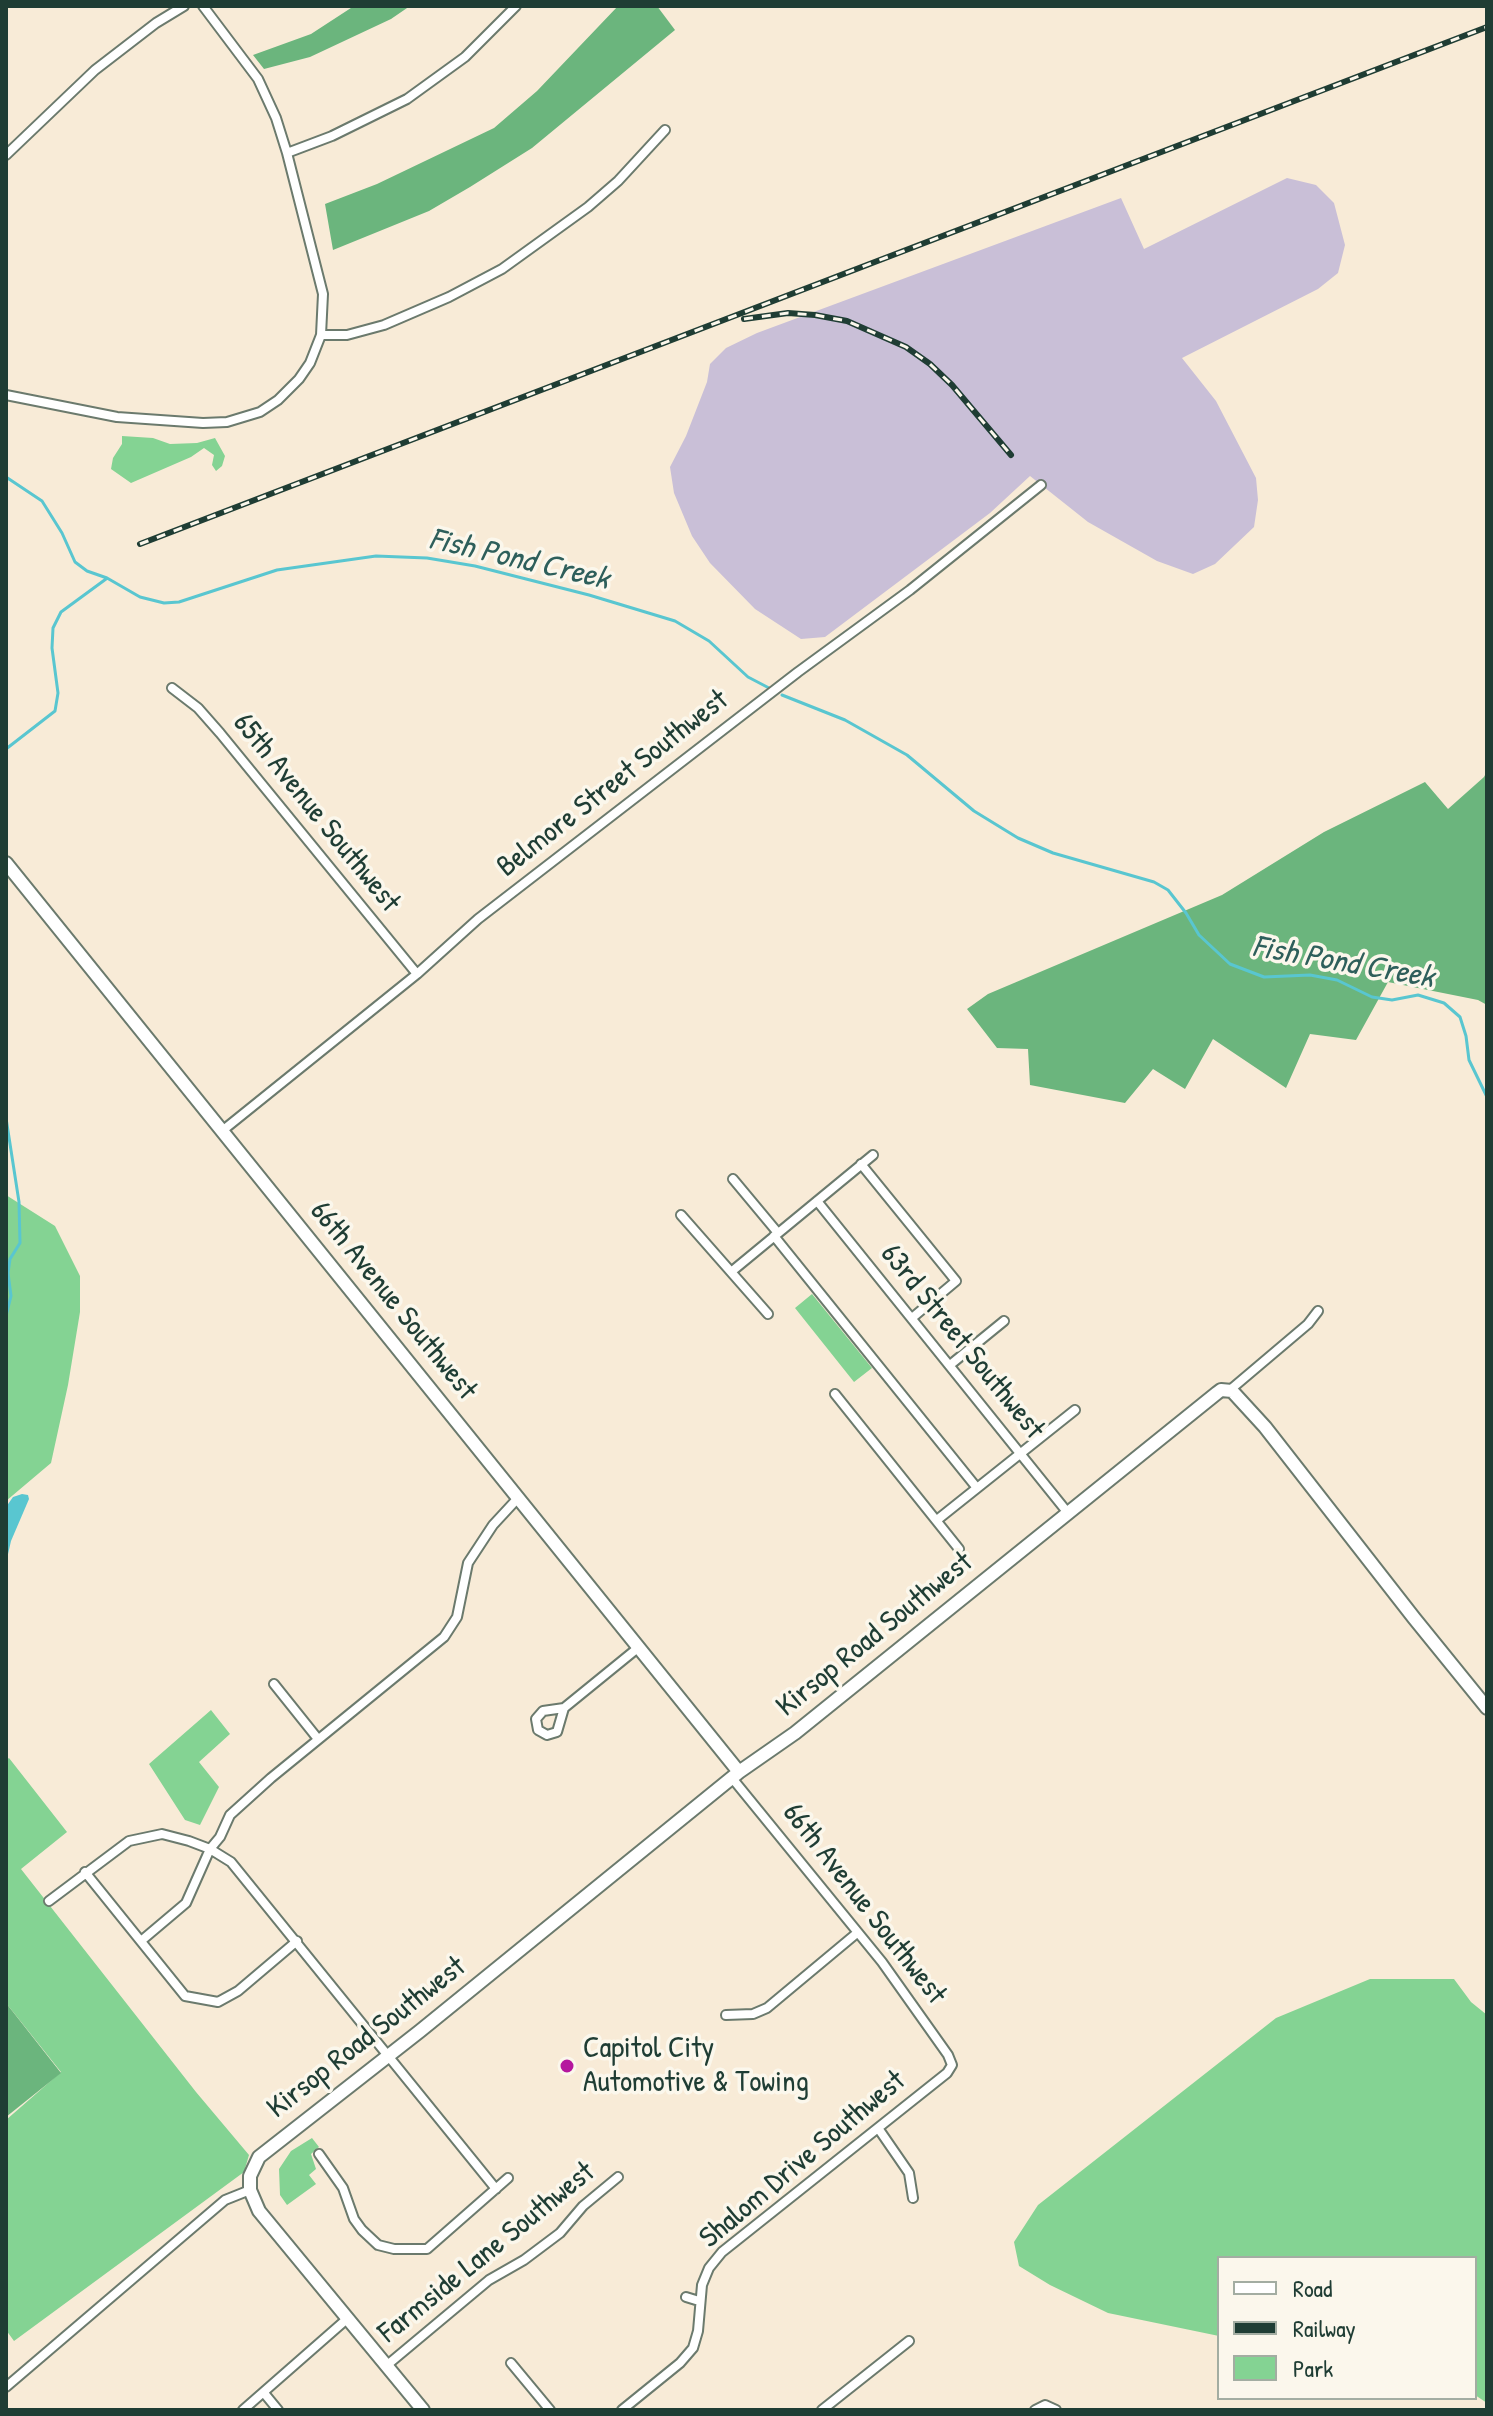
<!DOCTYPE html>
<html>
<head>
<meta charset="utf-8">
<style>
	body { margin:0 }
	#map { position:relative; width:1493px; height:2416px; overflow:hidden; background:#f8ebd7; font-family:"Patrick Hand",sans-serif }
	canvas { display:block }
	.frame { position:absolute; inset:0; border:8px solid #1f3d34; pointer-events:none }
	.legend { position:absolute; left:1217px; top:2256px; width:260px; height:144px; box-sizing:border-box; background:#fbf7ec; border:2px solid #a3ada2; margin:0; padding:10px 14px; list-style:none; font-size:24px; color:#1f3d34 }
	.legend li { display:flex; align-items:center; gap:16px; height:40px }
	.legend b { width:40px; border:2px solid #a3ada2 }
</style>
</head>
<body>
<div id="map">
<canvas width="1493" height="2416"></canvas>
<div class="frame"></div>
<ul class="legend">
<li><b style="height:10px;background:#fff"></b>Road</li>
<li><b style="height:10px;background:#1f3d34"></b>Railway</li>
<li><b style="height:22px;background:#84d393"></b>Park</li>
</ul>
</div>
<script>
const context = document.querySelector('canvas').getContext('2d');
context.lineJoin = 'round';
function paint(path, color) {
  context.fillStyle = color;
  context.fill(path, 'evenodd');
}
function shape(rows) {
  const path = new Path2D();
  for (const r of rows) {
    path.moveTo(r[0], r[1]);
    for (let i = 2; i < r.length; i += 2) path.lineTo(r[i], r[i + 1]);
  }
  return path;
}
function strokePath(path, color, width, dash) {
  context.strokeStyle = color;
  context.lineWidth = width;
  context.lineCap = dash ? 'butt' : 'round';
  context.setLineDash(dash || []);
  context.stroke(path);
}
function write(font, color, halo, rows, align = 'center') {
  context.font = font + ' "Patrick Hand",sans-serif';
  context.lineWidth = 7;
  context.setLineDash([]);
  context.textBaseline = 'middle';
  context.strokeStyle = halo;
  context.fillStyle = color;
  for (const [text, x, y, turn = 0] of rows) {
    context.save();
    context.translate(x, y);
    context.rotate((+turn || 0) * Math.PI / 180);
    context.textAlign = isNaN(turn) ? turn : align;
    if (halo) context.strokeText(text, 0, 0);
    context.fillText(text, 0, 0);
    context.restore();
  }
}
paint(shape([
	[1287,178,1316,185,1334,203,1345,245,1338,273,1318,289,1182,358,1216,401,1256,478,1258,500,1254,527,1215,564,1193,574,1157,561,1088,522,1030,476,990,513,825,637,801,639,755,609,710,563,692,536,674,493,670,467,686,436,707,382,710,364,726,348,757,333,1121,198,1144,249]
]), '#c9bfd7');
paint(shape([
	[122,436,153,438,170,444,197,443,215,438,225,456,222,466,216,471,212,465,214,455,204,448,191,457,131,483,111,469,113,458,122,444],
	[6,1195,55,1226,80,1276,80,1312,68,1385,51,1463,6,1501],
	[812,1294,872,1368,854,1382,795,1308],
	[211,1710,230,1734,199,1762,219,1787,200,1825,185,1820,149,1764],
	[9,1758,67,1832,21,1869,196,2092,249,2155,244,2172,14,2341,6,2330,6,2120,61,2072,6,2003,6,1760],
	[1370,1979,1454,1979,1471,2002,1487,2015,1487,2403,1475,2395,1475,2258,1219,2258,1219,2336,1108,2313,1050,2285,1019,2266,1014,2242,1038,2205,1276,2018],
	[312,2138,319,2147,311,2154,316,2169,309,2175,316,2184,287,2205,280,2195,279,2169,291,2151]
]), '#84d393');
paint(shape([
	[354,6,410,6,391,19,310,57,264,69,253,55,311,34],
	[618,6,657,6,675,30,532,148,470,187,429,211,333,250,325,204,377,184,494,128,537,91],
	[1487,771,1487,1005,1478,1000,1388,982,1356,1040,1310,1034,1286,1088,1213,1039,1185,1089,1153,1069,1125,1103,1030,1085,1028,1049,997,1048,967,1009,988,994,1222,895,1324,832,1425,782,1448,809,1484,777],
	[6,2003,61,2073,6,2117]
]), '#6bb57d');
paint(shape([
	[22,1494,28,1495,29,1499,11,1541,6,1563,6,1507,13,1497]
]), '#59c6d0');
strokePath(shape([
	[6,477,42,501,62,533,75,562,87,571,107,578,140,597,164,603,179,602,277,570,376,556,427,558,475,566,589,595,675,621,709,641,748,677,769,688],
	[782,695,845,720,907,755,974,811,1018,838,1053,853,1154,882,1168,890,1186,913,1199,935,1230,964,1264,977,1310,975,1337,980,1372,997,1392,1000,1418,995,1444,1003,1460,1017,1466,1036,1469,1060,1487,1097],
	[6,749,55,711,58,693,52,648,53,628,61,612,106,579],
	[6,1118,19,1202,20,1243,10,1259,8,1273,11,1296,6,1316]
]), '#59c6d0', 3);
const street = shape([
	[287,153,332,136,407,99,465,57,516,6],
	[6,155,95,70,156,23,184,6],
	[321,335,347,335,384,325,449,297,502,269,588,207,618,181,665,130],
	[6,395,117,417,203,423,227,422,260,412,278,400,299,379,310,363,321,335,323,294,287,153,276,118,258,79,203,6],
	[172,688,198,708,220,733,417,974],
	[222,1131,417,974,478,919,798,672,910,590,1041,485],
	[861,1164,956,1281,912,1318],
	[733,1179,778,1233],
	[817,1201,1068,1513],
	[681,1215,768,1314],
	[774,1236,977,1488],
	[731,1272,873,1155],
	[950,1365,1004,1321],
	[1230,1390,1308,1324,1318,1311],
	[835,1394,959,1549],
	[937,1520,1075,1410],
	[274,1684,318,1739],
	[564,1708,639,1647],
	[564,1708,557,1732,547,1735,538,1730,536,1719,543,1711,564,1708],
	[85,1872,185,1996,218,2002,238,1991,297,1941],
	[49,1901,129,1841,162,1834,189,1841,210,1849,231,1862,496,2189],
	[141,1941,186,1903,210,1849,220,1837,230,1815,271,1778,444,1637,457,1617,468,1563,493,1525,518,1498],
	[726,2015,753,2014,767,2008,857,1933],
	[878,2128,909,2173,913,2198],
	[319,2154,343,2188,354,2219,362,2230,378,2245,394,2249,427,2249,508,2178],
	[686,2297,699,2301],
	[511,2363,550,2410],
	[386,2366,489,2280,524,2260,560,2233,583,2206,618,2177],
	[6,2387,225,2200,250,2190],
	[264,2393,278,2410],
	[243,2410,348,2318],
	[622,2410,680,2363,693,2348,698,2331,702,2285,709,2268,722,2252,947,2073,952,2065,948,2055,882,1962,732,1778],
	[822,2410,909,2341],
	[1035,2410,1045,2405,1056,2410]
]);
const secondary = shape([
	[6,863,739,1772],
	[423,2410,259,2211,250,2190,250,2176,259,2157,420,2031,739,1772,795,1733,1217,1393,1221,1390,1232,1391,1265,1427,1414,1618,1487,1708]
]);
strokePath(street, '#6b7a6d', 12);
strokePath(secondary, '#6b7a6d', 16);
strokePath(street, '#fff', 8);
strokePath(secondary, '#fff', 12);
const rail = shape([
	[744,319,788,313,815,315,847,321,906,347,930,364,952,385,1011,455],
	[140,544,1487,27]
]);
strokePath(rail, '#1f3d34', 6);
strokePath(rail, '#fbf7ec', 3, [9]);
for (const [x, y, r, color] of [
	[567,2066,8,"#b5179e"]
]) {
  const dot = new Path2D();
  dot.arc(x, y, r, 0, 2 * Math.PI);
  context.fillStyle = color;
  context.fill(dot);
  strokePath(dot, '#fbf7ec', 3);
}
write('30px', '#1f3d34', '#fbf7ec', [
	["Belmore Street Southwest",613,784,-38],
	["65th Avenue Southwest",316,813,51],
	["66th Avenue Southwest",393,1301,51],
	["63rd Street Southwest",962,1342,51],
	["Kirsop Road Southwest",875,1635,-39],
	["66th Avenue Southwest",864,1904,52],
	["Kirsop Road Southwest",367,2038,-38],
	["Shalom Drive Southwest",803,2160,-40],
	["Farmside Lane Southwest",487,2253,-39]
]);
write('30px', '#1f3d34', '#fbf7ec', [
	["Capitol City",583,2049],
	["Automotive & Towing",583,2083]
], 'left');
write('italic 32px', '#2e5f5b', '#fbf7ec', [
	["Fish Pond Creek",519,560,13],
	["Fish Pond Creek",1343,963,10]
]);
</script>
</body>
</html>
